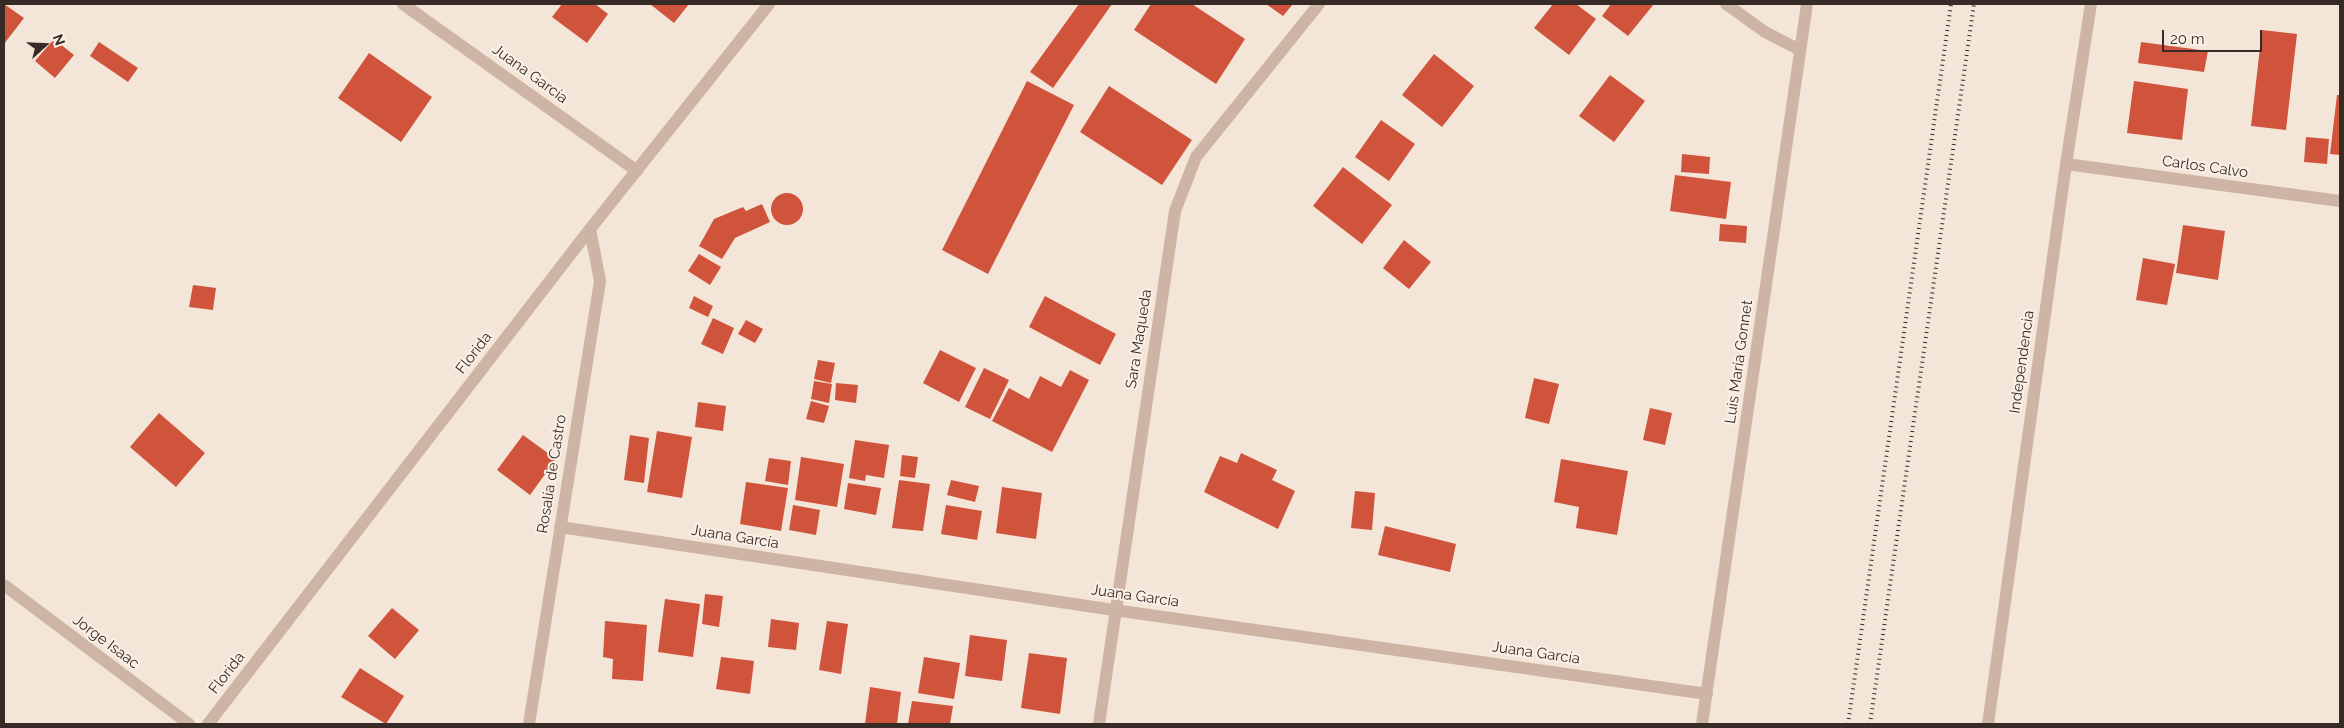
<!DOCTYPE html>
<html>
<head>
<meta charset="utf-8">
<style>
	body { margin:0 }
	#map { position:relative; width:2344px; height:728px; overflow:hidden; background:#f4e5d9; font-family:Raleway,sans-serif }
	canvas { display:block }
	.frame { position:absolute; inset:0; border:5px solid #372b27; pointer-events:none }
	.north { position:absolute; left:20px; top:20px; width:50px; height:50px; -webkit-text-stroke:4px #fbf0e6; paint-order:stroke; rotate:70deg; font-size:14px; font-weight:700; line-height:20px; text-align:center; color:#372b27 }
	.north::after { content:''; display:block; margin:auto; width:18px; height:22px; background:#372b27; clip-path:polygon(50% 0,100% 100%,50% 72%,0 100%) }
	.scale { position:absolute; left:2162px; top:30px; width:100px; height:22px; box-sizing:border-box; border:2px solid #372b27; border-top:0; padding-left:6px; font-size:15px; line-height:18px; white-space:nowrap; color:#372b27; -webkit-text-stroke:4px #fbf0e6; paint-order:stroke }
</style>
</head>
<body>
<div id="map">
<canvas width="2344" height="728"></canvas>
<div class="frame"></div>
<div class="north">N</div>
<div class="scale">20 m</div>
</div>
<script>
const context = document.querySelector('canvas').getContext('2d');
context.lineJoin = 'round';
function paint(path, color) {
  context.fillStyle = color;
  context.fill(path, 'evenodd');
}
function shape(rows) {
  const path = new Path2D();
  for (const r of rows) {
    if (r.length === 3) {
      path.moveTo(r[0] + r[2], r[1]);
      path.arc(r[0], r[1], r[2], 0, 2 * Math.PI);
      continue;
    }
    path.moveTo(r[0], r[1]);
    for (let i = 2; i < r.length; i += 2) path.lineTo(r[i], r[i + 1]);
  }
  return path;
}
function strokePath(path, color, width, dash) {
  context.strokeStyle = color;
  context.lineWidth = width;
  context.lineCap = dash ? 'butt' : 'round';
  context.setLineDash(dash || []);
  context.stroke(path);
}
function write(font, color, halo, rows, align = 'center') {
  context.font = font + ' Raleway,sans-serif';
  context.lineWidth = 4;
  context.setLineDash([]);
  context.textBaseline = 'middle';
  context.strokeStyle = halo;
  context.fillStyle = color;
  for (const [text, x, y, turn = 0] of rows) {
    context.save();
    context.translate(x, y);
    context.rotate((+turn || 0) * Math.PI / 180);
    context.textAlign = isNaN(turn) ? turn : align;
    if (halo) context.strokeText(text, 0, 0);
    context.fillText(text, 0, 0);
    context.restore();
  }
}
paint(shape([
	[4,4,24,18,4,44],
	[562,4,595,4,608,14,587,43,552,17],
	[650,4,689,4,674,23],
	[1079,4,1112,4,1053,88,1030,72],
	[1151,4,1192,4,1245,39,1216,84,1134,30],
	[1266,4,1293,4,1283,16],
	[1553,4,1576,4,1596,19,1569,55,1534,28],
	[1611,4,1654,4,1628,36,1602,16],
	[2262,30,2297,34,2286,130,2251,126],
	[54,39,74,55,55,78,35,61],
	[99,42,138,68,128,82,90,56],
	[2141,42,2208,51,2204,72,2138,63],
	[369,53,432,97,401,142,338,98],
	[1434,54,1474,86,1442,127,1402,95],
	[1610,75,1645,101,1614,142,1579,116],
	[1027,81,1074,105,988,274,942,250],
	[2134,81,2188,89,2182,140,2127,133],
	[1109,86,1192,140,1162,185,1080,132],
	[2337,95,2340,95,2340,155,2330,154],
	[1381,120,1415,144,1389,181,1355,157],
	[2306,137,2329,139,2327,164,2304,162],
	[1682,154,1710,157,1709,174,1681,172],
	[1343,167,1392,205,1362,244,1313,206],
	[1675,175,1731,182,1726,219,1670,211],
	[787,209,16],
	[762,204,770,222,735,238,722,259,699,246,714,219,743,207,746,211],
	[1720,224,1747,226,1746,243,1719,241],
	[2183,225,2225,231,2218,280,2176,273],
	[1404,240,1431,262,1409,289,1383,268],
	[699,254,721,267,710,285,688,271],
	[2143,258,2175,264,2167,305,2136,300],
	[193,285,216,288,213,310,189,307],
	[694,296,713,306,708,317,689,308],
	[1045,296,1116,334,1100,365,1029,327],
	[713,318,734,328,723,354,701,344],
	[746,320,763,329,755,343,738,334],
	[940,350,976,368,959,402,923,383],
	[818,360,835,363,831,383,814,379],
	[984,368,1009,380,990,419,965,407],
	[1070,370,1089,380,1052,452,992,421,1009,388,1029,399,1040,376,1061,387],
	[1534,378,1559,384,1549,424,1525,418],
	[814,381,832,384,829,403,811,399],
	[836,383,858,385,856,403,835,400],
	[811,401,829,406,824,423,806,419],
	[698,402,726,406,723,431,695,427],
	[1650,408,1672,413,1665,445,1643,440],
	[159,413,205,453,176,487,130,447],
	[657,431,692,437,682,498,647,492],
	[523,435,556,459,530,495,497,470],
	[630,435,649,438,644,483,624,480],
	[855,440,889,445,884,478,866,475,865,481,849,478],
	[1241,453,1277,470,1272,480,1295,491,1278,529,1204,492,1220,456,1237,463],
	[902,455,918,457,915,478,900,476],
	[801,457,844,464,837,507,795,500],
	[769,458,791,461,788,485,765,481],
	[1561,459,1628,471,1617,535,1576,528,1579,507,1554,502],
	[899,480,930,484,923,531,892,528],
	[951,480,979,486,975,502,947,495],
	[746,482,788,488,781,531,740,524],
	[848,483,881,488,876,515,844,509],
	[1002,487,1042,493,1036,539,996,533],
	[1355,491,1375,493,1372,530,1351,528],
	[793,505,820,510,816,535,789,530],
	[946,505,982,511,977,540,941,534],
	[1385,526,1456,544,1450,572,1378,555],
	[705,594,723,596,719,627,702,624],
	[665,599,700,604,693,657,658,652],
	[392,608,419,630,395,659,368,636],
	[771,619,799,623,796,650,768,647],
	[605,621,647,625,643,681,612,679,613,659,603,657],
	[827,621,848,624,841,674,819,670],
	[970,635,1007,640,1002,681,965,676],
	[1029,653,1067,658,1060,714,1021,708],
	[721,657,754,661,750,694,716,689],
	[924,657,960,663,954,699,918,693],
	[360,668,404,696,386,724,341,697],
	[870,687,901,692,897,724,865,724],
	[912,701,953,706,950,724,908,724]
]), '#d0543b');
strokePath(shape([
	[403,4,637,171],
	[1726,4,1765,32,1800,50],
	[2066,164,2340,201],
	[560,527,1114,610,1707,694],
	[4,585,189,724],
	[208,724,590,229,769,4],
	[529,724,600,281,590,229],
	[1099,724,1175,211,1196,157,1319,4],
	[1702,724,1807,4],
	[1988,724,2066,164,2091,4]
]), '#cdb4a4', 12);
strokePath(shape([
	[1848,724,1951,4],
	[1870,724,1974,4]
]), '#372b27', 4, [1, 4]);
write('15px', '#372b27', '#fbf0e6', [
	["Juana García",530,74,36],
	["Carlos Calvo",2205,167,8],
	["Sara Maqueda",1139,339,-81],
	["Florida",474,353,-52],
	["Luis María Gonnet",1739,362,-82],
	["Independencia",2022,362,-82],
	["Rosalía de Castro",552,474,-81],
	["Juana García",735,537,9],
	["Juana García",1135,596,8],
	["Jorge Isaac",106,642,37],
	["Juana García",1536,653,8],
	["Florida",227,673,-52]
]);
</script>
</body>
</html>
